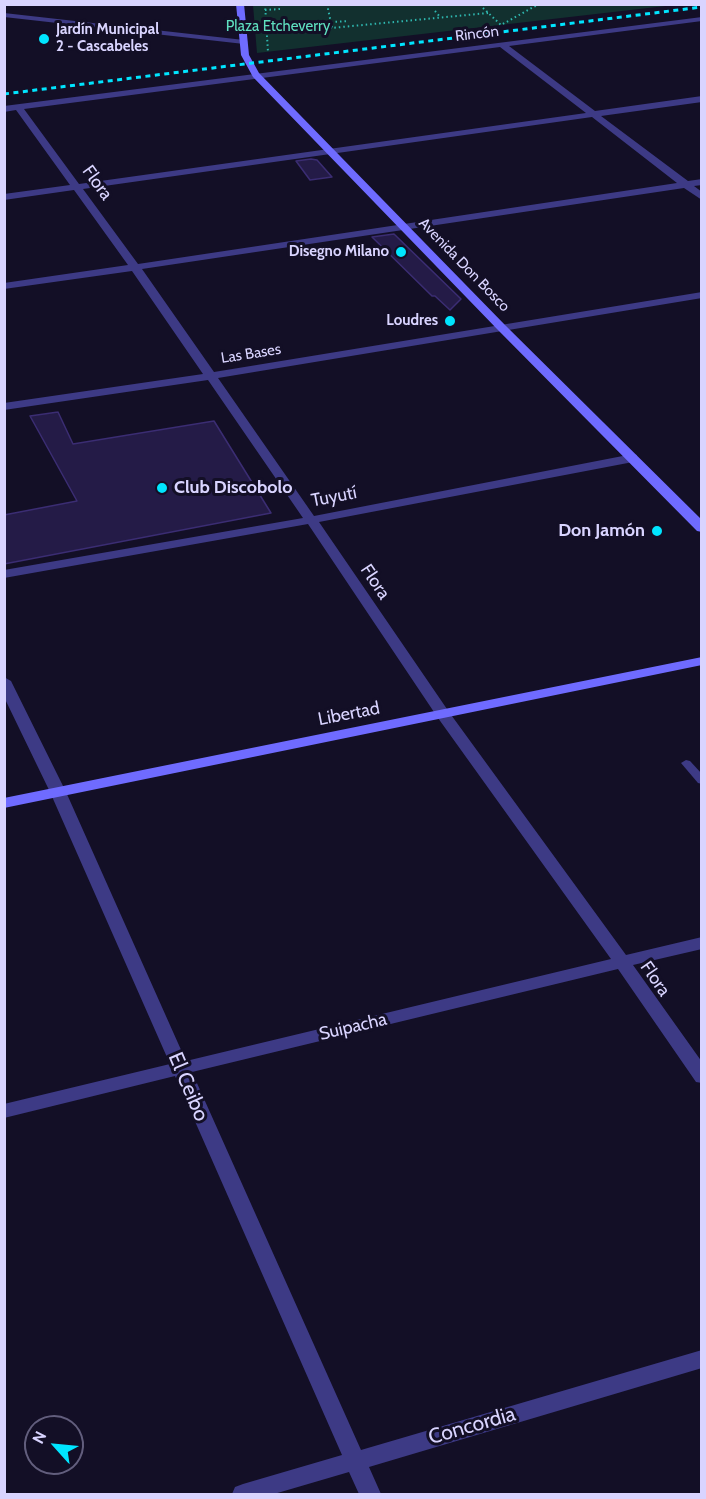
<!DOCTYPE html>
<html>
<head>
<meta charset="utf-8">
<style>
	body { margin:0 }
	#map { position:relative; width:706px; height:1499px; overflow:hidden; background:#130f26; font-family:Cabin,sans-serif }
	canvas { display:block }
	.frame { position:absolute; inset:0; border:6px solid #d9d4ff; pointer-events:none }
	.north { position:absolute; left:24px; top:1415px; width:60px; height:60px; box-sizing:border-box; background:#130f26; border:2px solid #625e7d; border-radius:50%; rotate:297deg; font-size:16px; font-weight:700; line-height:24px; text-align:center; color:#d9d4ff }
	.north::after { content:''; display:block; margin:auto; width:21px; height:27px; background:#00e5ff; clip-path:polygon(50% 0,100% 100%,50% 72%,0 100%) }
</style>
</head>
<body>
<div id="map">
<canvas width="706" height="1499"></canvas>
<div class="frame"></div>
<div class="north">N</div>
</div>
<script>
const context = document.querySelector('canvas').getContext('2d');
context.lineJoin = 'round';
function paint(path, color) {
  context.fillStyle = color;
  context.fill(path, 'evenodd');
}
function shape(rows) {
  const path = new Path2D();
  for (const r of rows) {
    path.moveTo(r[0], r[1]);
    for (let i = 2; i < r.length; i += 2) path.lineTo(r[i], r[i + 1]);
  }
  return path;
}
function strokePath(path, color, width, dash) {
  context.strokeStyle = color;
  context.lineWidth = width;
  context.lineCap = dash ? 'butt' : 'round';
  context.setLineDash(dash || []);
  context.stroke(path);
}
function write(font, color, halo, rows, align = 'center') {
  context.font = font + ' Cabin,sans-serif';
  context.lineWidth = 6;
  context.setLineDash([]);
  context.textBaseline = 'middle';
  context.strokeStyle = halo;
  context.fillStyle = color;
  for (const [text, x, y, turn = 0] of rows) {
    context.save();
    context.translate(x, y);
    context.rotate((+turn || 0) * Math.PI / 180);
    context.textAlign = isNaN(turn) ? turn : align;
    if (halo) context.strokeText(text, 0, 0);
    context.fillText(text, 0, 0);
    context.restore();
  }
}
paint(shape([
	[253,5,253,4,674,5,257,53]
]), '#12302f');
const building = shape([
	[311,159,317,160,332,177,310,180,296,161,311,159],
	[394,234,461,299,450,310,435,296,432,296,372,237,394,234],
	[58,412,73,444,214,421,271,513,4,564,4,515,77,501,30,416,58,412]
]);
paint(building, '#241b47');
strokePath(building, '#3b2d73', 1.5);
strokePath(shape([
	[265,4,268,52],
	[327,4,332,28],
	[483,4,482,7,501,25,539,4],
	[265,10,280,9],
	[435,11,440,17],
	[331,22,349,21],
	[267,30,300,31,488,13]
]), '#2fb8b0', 2, [1.5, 3]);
paint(shape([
	[686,760,690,761,702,774,702,784,698,783,681,763,686,760]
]), '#3d3a85');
paint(shape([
	[4,13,244,40,248,42,244,44,4,17,4,13],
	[702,17,702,21,509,46,595,111,702,96,702,102,601,116,688,181,702,179,702,185,694,186,702,192,702,200,684,188,142,269,214,372,702,292,702,298,218,378,314,516,633,454,637,455,637,461,633,462,319,522,449,712,626,955,702,937,702,949,633,965,702,1062,702,1083,696,1082,618,969,192,1072,361,1450,702,1350,702,1368,369,1467,381,1494,359,1494,349,1472,274,1494,232,1494,235,1487,243,1484,342,1455,175,1076,4,1118,4,1104,170,1064,50,792,4,697,4,677,11,681,66,792,186,1061,611,959,438,718,308,524,4,578,4,570,303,518,208,380,4,410,4,403,203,374,132,271,4,289,4,283,128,265,74,190,4,200,4,194,70,185,16,110,4,112,4,106,702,17],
	[500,47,586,113,79,184,24,109,500,47],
	[592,117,677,183,138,264,83,189,592,117]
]), '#3d3a85');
paint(shape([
	[236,4,244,4,249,55,259,73,505,325,702,520,702,532,697,531,497,329,253,77,241,55,236,4],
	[702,657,702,665,4,808,4,798,702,657]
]), '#6f6bff');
strokePath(shape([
	[4,94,702,7]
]), '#00e5ff', 3, [5, 4.5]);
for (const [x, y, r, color] of [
	[44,39,6,"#00e5ff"],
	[401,252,6,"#00e5ff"],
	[450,321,6,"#00e5ff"],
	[162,488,6,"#00e5ff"],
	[657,531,6,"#00e5ff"]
]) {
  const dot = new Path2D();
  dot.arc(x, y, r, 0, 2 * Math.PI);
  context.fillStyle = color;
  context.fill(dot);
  strokePath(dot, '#130f26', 2);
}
write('15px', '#5fe0c0', '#130f26', [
	["Plaza Etcheverry",278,27]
]);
write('bold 15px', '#d9d4ff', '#130f26', [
	["Jardín Municipal",56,30,"left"],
	["2 - Cascabeles",56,47,"left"],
	["Disegno Milano",389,252],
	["Loudres",438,321]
], 'right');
write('15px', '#d9d4ff', '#130f26', [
	["Rincón",477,34,-7],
	["Avenida Don Bosco",464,265,46],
	["Las Bases",251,354,-9]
]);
write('18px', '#d9d4ff', '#130f26', [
	["Flora",97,183,54],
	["Tuyutí",334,497,-11],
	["Flora",375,582,56],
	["Libertad",349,714,-11],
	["Flora",655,979,55],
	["Suipacha",353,1027,-13]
]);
write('bold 18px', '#d9d4ff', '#130f26', [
	["Club Discobolo",174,488],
	["Don Jamón",645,531,"right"]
], 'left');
write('21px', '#d9d4ff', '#130f26', [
	["El Ceibo",188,1087,67],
	["Concordia",472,1426,-16]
]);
</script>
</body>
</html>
